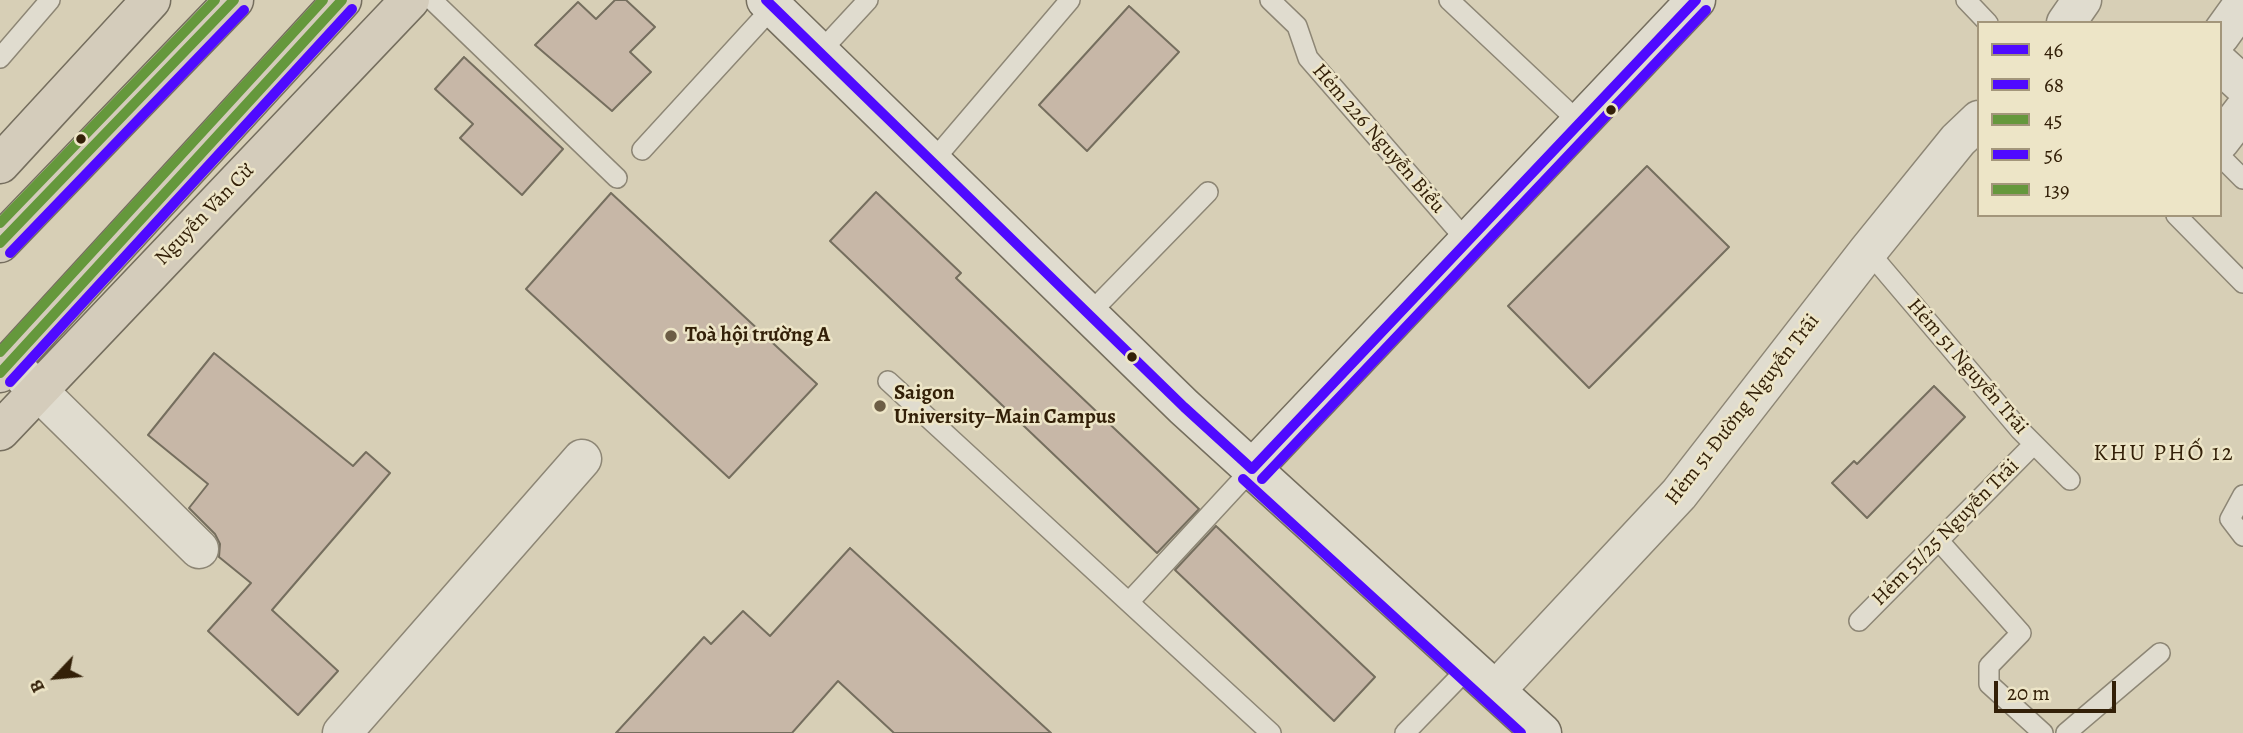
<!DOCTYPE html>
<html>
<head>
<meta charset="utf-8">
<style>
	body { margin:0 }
	#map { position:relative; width:2243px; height:733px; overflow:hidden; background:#d7cfb6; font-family:Alegreya,serif }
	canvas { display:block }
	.legend { position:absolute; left:1977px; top:21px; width:245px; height:196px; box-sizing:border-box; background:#ede5c7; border:2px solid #a3967b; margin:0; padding:9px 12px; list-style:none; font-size:21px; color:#332008 }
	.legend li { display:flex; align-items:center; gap:14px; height:35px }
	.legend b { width:35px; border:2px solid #a3967b }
	.north { position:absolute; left:21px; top:642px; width:70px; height:70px; -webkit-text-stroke:5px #ede5c7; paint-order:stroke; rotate:244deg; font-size:19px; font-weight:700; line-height:28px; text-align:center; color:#332008 }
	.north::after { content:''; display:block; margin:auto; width:24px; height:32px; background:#332008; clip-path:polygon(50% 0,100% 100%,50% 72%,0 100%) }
	.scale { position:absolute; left:1994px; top:681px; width:122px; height:32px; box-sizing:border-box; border:4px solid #332008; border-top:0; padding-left:9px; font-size:21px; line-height:24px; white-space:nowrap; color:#332008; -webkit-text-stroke:5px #ede5c7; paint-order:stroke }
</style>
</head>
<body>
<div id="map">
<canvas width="2243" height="733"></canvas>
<ul class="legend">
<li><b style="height:9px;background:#4f0aff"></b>46</li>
<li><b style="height:9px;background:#4f0aff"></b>68</li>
<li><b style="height:9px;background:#65983c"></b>45</li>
<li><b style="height:9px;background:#4f0aff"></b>56</li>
<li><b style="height:9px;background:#65983c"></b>139</li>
</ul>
<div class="north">B</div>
<div class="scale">20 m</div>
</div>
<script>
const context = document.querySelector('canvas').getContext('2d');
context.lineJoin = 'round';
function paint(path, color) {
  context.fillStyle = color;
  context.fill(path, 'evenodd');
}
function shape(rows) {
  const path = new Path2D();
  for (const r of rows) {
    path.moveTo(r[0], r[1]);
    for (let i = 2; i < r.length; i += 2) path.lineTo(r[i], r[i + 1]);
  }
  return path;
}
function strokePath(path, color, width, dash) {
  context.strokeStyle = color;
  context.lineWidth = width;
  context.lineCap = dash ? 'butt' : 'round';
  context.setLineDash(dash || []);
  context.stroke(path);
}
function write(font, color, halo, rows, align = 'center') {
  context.font = font + ' Alegreya,serif';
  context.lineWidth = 5;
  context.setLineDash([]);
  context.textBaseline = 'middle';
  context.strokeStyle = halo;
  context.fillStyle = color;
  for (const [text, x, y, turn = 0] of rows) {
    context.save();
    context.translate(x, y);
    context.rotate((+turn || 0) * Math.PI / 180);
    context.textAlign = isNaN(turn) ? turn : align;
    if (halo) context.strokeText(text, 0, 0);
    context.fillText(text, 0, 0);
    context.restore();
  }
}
const building = shape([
	[615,0,626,0,655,27,630,52,651,72,612,111,535,45,578,2,596,19,615,0],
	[1129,6,1179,52,1087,151,1039,105,1129,6],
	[464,57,563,149,522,195,460,138,473,124,435,89,464,57],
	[1647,166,1729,247,1589,388,1508,306,1647,166],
	[876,192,961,273,956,278,1199,509,1157,553,830,241,876,192],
	[611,193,817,384,729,478,526,289,611,193],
	[214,353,353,466,366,452,390,473,272,610,338,671,298,715,208,631,251,583,219,557,220,544,215,534,189,508,208,484,148,435,214,353],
	[1934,386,1965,417,1867,518,1832,483,1854,461,1857,464,1934,386],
	[1216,526,1375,677,1334,721,1175,570,1216,526],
	[850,548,1051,733,894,733,838,681,792,733,616,733,704,637,711,644,743,611,770,636,850,548]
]);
paint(building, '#c7b7a7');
strokePath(building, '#756e5e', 2);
const lane = shape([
	[432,0,617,178],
	[1270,0,1297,26,1308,58,1467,241],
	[1449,0,1580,123],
	[1966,0,1988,23],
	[819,53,868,0],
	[0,58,50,0],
	[642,150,773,7],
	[2220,156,2243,179],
	[932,162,1070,0],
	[2176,215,2243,283],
	[1868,251,2020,430,2070,480],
	[1089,314,1208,192],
	[888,381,1271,733],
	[2243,495,2230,519,2243,536],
	[1939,541,2021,633,1989,666,1989,684,2043,733],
	[1129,602,1252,469],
	[1859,621,2033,445],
	[1405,733,1469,667],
	[2066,733,2160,653]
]);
const street = shape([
	[2066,23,2082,0],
	[2220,36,2243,4],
	[2220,64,2243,85],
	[2220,141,2243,111],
	[14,367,199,549],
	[1496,690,1679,494,1868,251,1958,140,1979,120],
	[342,733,582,459]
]);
const secondary = shape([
	[766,0,1184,407,1542,733],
	[1252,469,1696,0]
]);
const primary = shape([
	[0,164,151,0],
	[0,243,234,0],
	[0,373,342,0],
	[0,431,410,0]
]);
strokePath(lane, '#8d8675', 22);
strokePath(street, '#8d8675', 41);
strokePath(secondary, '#756e5e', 41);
strokePath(primary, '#756e5e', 41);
strokePath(lane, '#e0dccf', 19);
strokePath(street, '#e0dccf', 38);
strokePath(secondary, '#e0dccf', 38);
strokePath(primary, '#d4ccbb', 38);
strokePath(shape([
	[766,0,1184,407,1252,469],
	[1252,469,1696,0]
]), '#4f0aff', 10);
strokePath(shape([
	[1243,479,1521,733],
	[1262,479,1706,10]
]), '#4f0aff', 10);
strokePath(shape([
	[0,243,234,0],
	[0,373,342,0]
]), '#65983c', 10);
strokePath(shape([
	[10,253,244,10],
	[10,382,352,9]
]), '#4f0aff', 10);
strokePath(shape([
	[0,223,215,0],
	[0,352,323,0]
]), '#65983c', 10);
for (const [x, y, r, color] of [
	[1611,110,6,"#332008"],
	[81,139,6,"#332008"],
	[671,336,7,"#6c5d45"],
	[1132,357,6,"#332008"],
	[880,406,7,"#6c5d45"]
]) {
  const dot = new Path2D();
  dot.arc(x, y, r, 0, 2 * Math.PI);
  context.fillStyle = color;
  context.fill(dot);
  strokePath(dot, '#ede5c7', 2.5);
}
write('21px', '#332008', '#ede5c7', [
	["Hẻm 226 Nguyễn Biểu",1378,139,49],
	["Nguyễn Văn Cừ",205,215,-46],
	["Hẻm 51 Nguyễn Trãi",1967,367,49],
	["Hẻm 51 Đường Nguyễn Trãi",1743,410,-52],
	["Hẻm 51/25 Nguyễn Trãi",1946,533,-45]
]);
write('bold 21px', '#332008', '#ede5c7', [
	["Toà hội trường A",685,336],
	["Saigon",894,394],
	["University–Main Campus",894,418]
], 'left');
context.letterSpacing = '2px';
write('23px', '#332008', '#ede5c7', [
	["KHU PHỐ 12",2164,454]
]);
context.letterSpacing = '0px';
</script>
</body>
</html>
